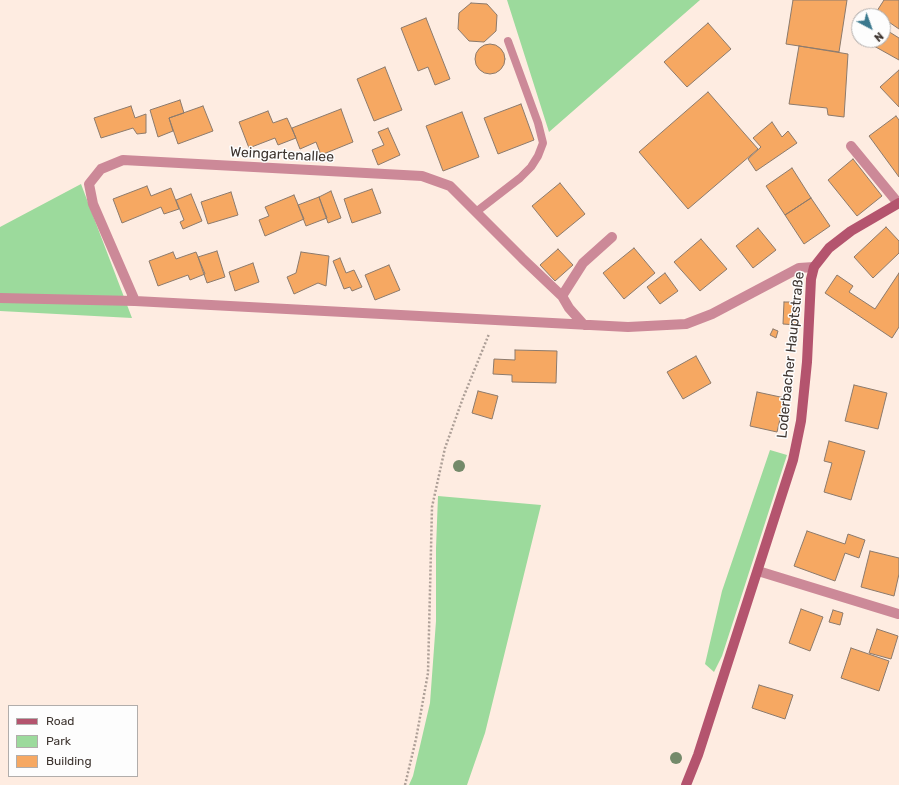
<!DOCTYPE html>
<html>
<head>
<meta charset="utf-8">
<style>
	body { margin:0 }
	#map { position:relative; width:899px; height:785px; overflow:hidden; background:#feece1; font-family:Rubik,sans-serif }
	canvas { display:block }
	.legend { position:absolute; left:8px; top:705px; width:130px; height:72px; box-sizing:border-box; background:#fdfdfd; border:1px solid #b1adab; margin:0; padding:5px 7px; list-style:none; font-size:12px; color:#3e3530 }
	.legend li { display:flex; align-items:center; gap:8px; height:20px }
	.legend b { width:20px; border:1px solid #b1adab }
	.north { position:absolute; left:851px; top:8px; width:40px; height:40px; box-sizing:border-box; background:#fdfdfd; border:1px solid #b1adab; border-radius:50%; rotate:139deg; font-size:11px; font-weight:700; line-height:16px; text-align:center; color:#3e3530 }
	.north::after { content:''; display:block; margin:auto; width:14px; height:18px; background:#3b798e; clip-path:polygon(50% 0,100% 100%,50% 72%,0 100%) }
</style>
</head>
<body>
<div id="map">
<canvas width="899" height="785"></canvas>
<ul class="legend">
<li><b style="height:5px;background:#b4546e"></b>Road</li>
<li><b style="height:11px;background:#9cda9c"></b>Park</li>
<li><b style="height:11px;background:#f6a862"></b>Building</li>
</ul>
<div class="north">N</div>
</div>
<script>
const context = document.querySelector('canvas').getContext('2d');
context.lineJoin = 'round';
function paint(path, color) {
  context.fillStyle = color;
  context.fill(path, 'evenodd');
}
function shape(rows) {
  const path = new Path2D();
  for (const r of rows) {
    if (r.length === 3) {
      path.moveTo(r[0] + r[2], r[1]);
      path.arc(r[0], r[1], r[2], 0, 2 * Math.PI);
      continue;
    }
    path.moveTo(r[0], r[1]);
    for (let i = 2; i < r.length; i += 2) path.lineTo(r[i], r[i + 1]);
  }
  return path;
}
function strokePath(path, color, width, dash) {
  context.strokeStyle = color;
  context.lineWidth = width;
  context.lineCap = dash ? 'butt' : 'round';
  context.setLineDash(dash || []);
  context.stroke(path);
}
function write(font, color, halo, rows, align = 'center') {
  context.font = font + ' Rubik,sans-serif';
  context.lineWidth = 3;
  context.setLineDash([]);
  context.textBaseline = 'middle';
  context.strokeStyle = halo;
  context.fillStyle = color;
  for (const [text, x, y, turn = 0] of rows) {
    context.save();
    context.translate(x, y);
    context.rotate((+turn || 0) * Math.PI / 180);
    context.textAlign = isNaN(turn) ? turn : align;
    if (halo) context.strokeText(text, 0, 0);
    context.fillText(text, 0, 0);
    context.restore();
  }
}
paint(shape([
	[507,0,700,0,549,132],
	[81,184,132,318,0,311,0,227],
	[770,450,787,455,722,656,714,672,705,664,722,591],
	[438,496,541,505,485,733,467,785,409,785,413,776,430,703,436,621,436,548]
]), '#9cda9c');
const building = shape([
	[793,0,847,0,839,52,786,44,793,0],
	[884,0,899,0,899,29,883,18,883,16,879,16,875,14,884,0],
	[471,3,487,4,497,15,496,31,484,42,469,41,458,29,459,13,471,3],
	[426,18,450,79,435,85,428,67,418,71,401,28,426,18],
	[708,23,731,49,687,87,664,62,708,23],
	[883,28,899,38,899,60,865,41,883,40,883,28],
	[490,59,15],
	[799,46,848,54,844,117,828,115,827,108,789,104,799,46],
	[385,67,402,110,374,121,357,79,385,67],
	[899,70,899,107,880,87,899,70],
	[708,92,758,149,688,209,639,152,708,92],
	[180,100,184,113,169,118,173,131,158,137,150,110,180,100],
	[521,104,534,140,498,154,484,118,521,104],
	[131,106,135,118,146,114,146,133,137,134,133,128,101,138,94,118,131,106],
	[203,106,213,131,178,144,169,118,203,106],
	[341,109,353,142,321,155,316,142,300,149,292,128,341,109],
	[268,111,273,123,287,118,296,138,278,145,275,138,249,148,239,122,268,111],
	[462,112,479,157,443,171,426,126,462,112],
	[896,116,899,120,899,177,869,136,896,116],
	[772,122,782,137,788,131,797,143,756,171,748,159,761,147,753,138,772,122],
	[388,128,400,155,378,165,372,150,384,145,378,132,388,128],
	[853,159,882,196,857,216,828,180,853,159],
	[792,168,811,198,785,215,766,186,792,168],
	[560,183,585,214,557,237,532,206,560,183],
	[147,186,151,196,171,188,179,209,164,214,161,207,122,223,113,199,147,186],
	[372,189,381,213,352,223,344,199,372,189],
	[331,191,341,218,328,223,319,197,331,191],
	[231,192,238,215,208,224,201,202,231,192],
	[191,194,202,221,183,229,180,222,184,220,176,200,191,194],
	[294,195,304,219,265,236,259,220,269,216,265,207,294,195],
	[319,197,327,218,306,226,298,205,319,197],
	[811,198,830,226,804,244,785,215,811,198],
	[886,227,899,241,899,253,873,278,854,257,886,227],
	[758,228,776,250,753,268,736,246,758,228],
	[701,239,727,269,700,291,674,262,701,239],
	[634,248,655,273,624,299,603,273,634,248],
	[558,249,573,265,555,281,540,265,558,249],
	[217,251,225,277,207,283,198,257,217,251],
	[173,252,176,259,196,252,205,274,190,280,188,275,158,286,149,261,173,252],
	[301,252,329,256,326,286,318,283,294,294,287,277,296,273,301,252],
	[340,258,346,273,354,270,362,287,352,291,350,287,344,289,333,261,340,258],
	[253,263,259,282,235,291,229,272,253,263],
	[389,265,400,290,375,300,365,275,389,265],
	[665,273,678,291,660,304,647,287,665,273],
	[899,273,899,327,892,338,825,293,837,275,853,286,849,292,875,309,899,273],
	[784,302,798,302,797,325,783,324,784,302],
	[773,329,778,331,776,338,770,335,773,329],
	[515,350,557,351,556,383,512,382,512,375,493,374,494,359,515,360,515,350],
	[696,356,711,383,683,399,667,372,696,356],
	[854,385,887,393,878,429,845,421,854,385],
	[478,391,498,396,492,419,472,413,478,391],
	[757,392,785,398,777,432,750,426,757,392],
	[829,441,865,451,851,500,824,492,832,463,824,461,829,441],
	[807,531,845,544,848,534,865,540,859,558,845,553,835,581,794,566,807,531],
	[870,551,899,558,899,574,894,596,861,587,870,551],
	[801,609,823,617,810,651,789,643,801,609],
	[833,610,843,613,840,625,829,622,833,610],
	[877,629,898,636,891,659,869,653,877,629],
	[851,648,889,661,879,691,841,678,851,648],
	[759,685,793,695,785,719,752,708,759,685]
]);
paint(building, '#f6a862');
strokePath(building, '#8c7a6c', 1);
strokePath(shape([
	[405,785,416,739,428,673,432,507,445,448,463,398,489,334]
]), '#ad9f97', 2.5, [2, 2]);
strokePath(shape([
	[476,212,520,178,531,167,538,156,543,143,538,123,508,41]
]), '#cc8998', 8);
strokePath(shape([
	[851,146,898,203],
	[562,296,583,263,612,237],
	[0,298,135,301,628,327,686,324,712,314,799,268,814,267],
	[135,301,93,204,89,184,101,169,123,160,422,176,450,186,522,258,562,296,569,308,584,325],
	[758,571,898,614]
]), '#cc8998', 10);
strokePath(shape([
	[686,785,698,755,793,460,801,421,807,362,811,279,814,267,829,248,851,231,899,203]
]), '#b4546e', 10);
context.fillStyle = '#748a6a';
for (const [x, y] of [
	[459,466],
	[676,758]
]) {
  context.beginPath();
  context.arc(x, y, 6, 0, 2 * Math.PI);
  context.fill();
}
write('14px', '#3e3530', '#fdfdfd', [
	["Weingartenallee",282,155,3],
	["Loderbacher Hauptstraße",791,355,-84]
]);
</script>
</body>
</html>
